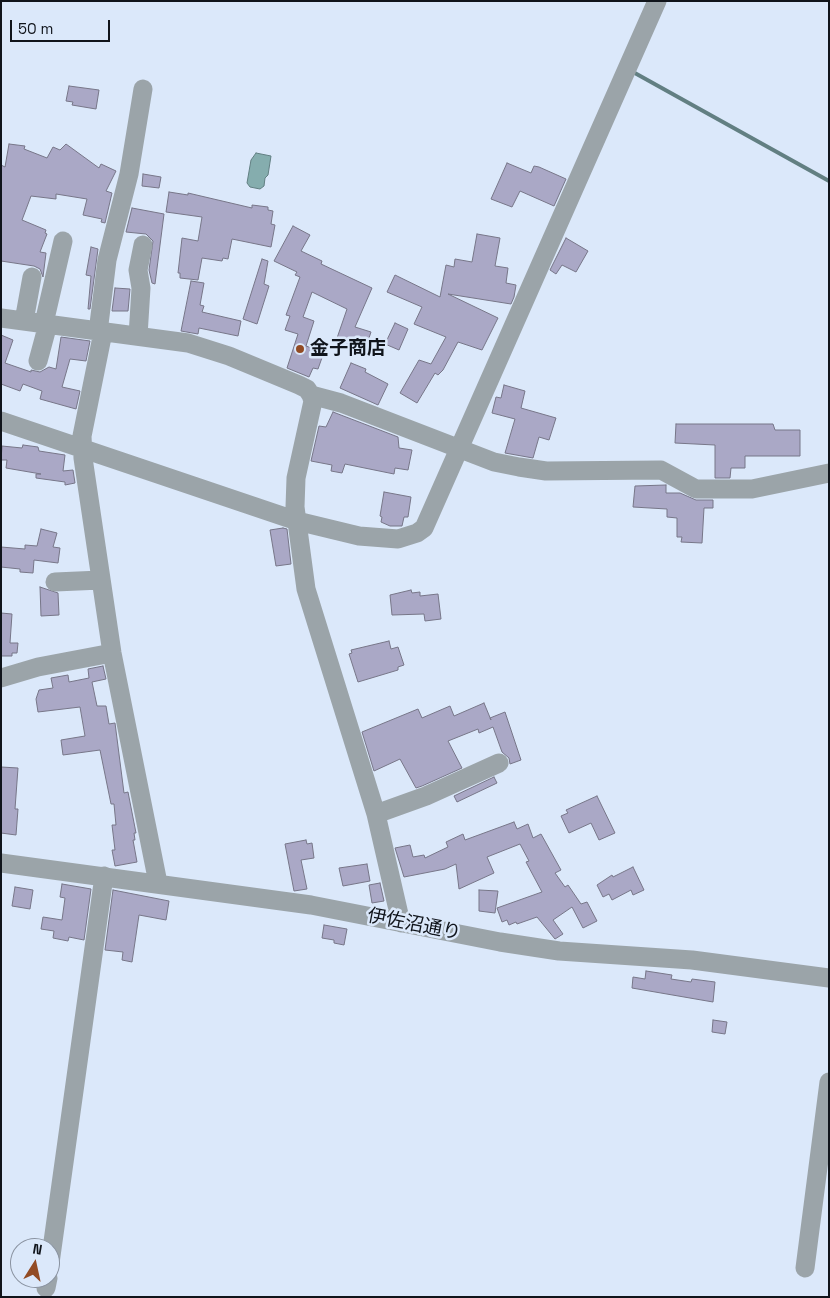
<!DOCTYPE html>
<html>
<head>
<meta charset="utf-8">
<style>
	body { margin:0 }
	#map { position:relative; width:830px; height:1298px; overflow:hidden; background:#dbe8fa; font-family:"Space Grotesk",sans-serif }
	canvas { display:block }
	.frame { position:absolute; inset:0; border:2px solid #10141b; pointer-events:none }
	.north { position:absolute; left:10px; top:1238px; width:50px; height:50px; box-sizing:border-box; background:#dbe8fa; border:1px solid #8a93a1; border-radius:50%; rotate:10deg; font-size:14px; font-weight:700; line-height:20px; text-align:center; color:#10141b }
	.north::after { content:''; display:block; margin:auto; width:18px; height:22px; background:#924b24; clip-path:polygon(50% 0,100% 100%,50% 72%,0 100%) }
	.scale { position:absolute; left:10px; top:20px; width:100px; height:22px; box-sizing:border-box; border:2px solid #10141b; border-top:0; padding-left:6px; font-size:15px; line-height:18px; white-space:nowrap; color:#10141b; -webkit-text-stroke:4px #dbe8fa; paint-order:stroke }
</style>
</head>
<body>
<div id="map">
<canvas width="830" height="1298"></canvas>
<div class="frame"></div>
<div class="north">N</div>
<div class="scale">50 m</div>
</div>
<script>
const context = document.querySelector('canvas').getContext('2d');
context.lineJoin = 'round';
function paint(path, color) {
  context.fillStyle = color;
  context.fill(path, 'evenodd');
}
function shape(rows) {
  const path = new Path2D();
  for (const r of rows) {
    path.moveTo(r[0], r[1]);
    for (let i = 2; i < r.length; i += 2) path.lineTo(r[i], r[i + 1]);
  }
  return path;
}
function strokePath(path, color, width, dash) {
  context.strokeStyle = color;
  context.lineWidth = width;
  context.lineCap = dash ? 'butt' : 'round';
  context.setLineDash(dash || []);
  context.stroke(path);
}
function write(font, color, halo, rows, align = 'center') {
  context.font = font + ' "Space Grotesk","Noto Sans JP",sans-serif';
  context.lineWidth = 5;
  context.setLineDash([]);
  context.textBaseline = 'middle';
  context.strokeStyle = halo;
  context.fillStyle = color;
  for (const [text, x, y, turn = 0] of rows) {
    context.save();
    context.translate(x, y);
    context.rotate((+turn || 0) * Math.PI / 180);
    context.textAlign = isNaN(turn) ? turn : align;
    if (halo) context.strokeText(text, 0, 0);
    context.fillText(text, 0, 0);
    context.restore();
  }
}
const water = shape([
	[256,153,271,156,268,175,265,178,264,186,260,189,250,187,247,183,251,160,256,153]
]);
paint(water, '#85adae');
strokePath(water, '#627f82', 1);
strokePath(shape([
	[633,72,829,181]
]), '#627f82', 4);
const building = shape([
	[69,86,99,90,96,109,72,105,73,102,66,101,69,86],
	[9,144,25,146,24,149,47,158,53,147,60,150,66,144,99,168,101,164,116,171,106,191,112,193,105,223,101,222,102,219,83,215,87,199,56,194,56,199,31,196,22,220,46,230,45,233,47,234,40,252,46,253,43,277,40,269,34,266,1,261,1,165,5,167,9,144],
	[507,163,531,173,534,166,539,167,566,179,554,206,520,191,512,207,491,199,507,163],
	[143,174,161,177,159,188,142,186,143,174],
	[169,192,188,195,188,193,252,208,252,205,268,207,268,210,273,211,271,224,275,225,271,247,232,239,228,259,223,258,222,261,202,258,198,280,180,278,180,273,178,273,182,238,198,241,202,217,166,212,169,192],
	[132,208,164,214,155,284,152,283,149,270,153,241,146,234,126,232,132,208],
	[293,226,310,235,301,251,322,261,321,264,372,288,355,327,371,332,363,356,348,351,350,346,336,341,347,309,312,292,303,317,314,321,306,346,324,352,318,369,313,368,309,377,287,368,298,334,285,330,290,316,286,315,300,277,295,275,297,272,274,261,293,226],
	[477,234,500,238,495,266,508,268,506,283,516,285,514,297,511,304,448,294,498,318,482,350,458,342,443,370,438,375,435,373,417,403,400,393,419,360,431,364,446,337,414,324,422,307,387,292,395,275,440,297,446,265,454,267,455,259,472,262,477,234],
	[566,238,588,251,576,272,562,265,556,274,550,270,566,238],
	[91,247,98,249,90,309,88,309,91,276,86,275,91,247],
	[262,259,268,261,264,284,269,286,257,324,243,319,262,259],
	[191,281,204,283,200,305,204,306,202,312,241,321,238,336,199,328,198,334,181,331,191,281],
	[115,288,130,289,128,311,112,311,115,288],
	[395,323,408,329,399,350,385,344,395,323],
	[1,335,13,340,5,363,31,372,31,370,40,372,49,367,56,369,61,337,90,341,86,361,70,359,62,387,80,391,76,409,40,399,42,391,23,384,20,391,1,384,1,335],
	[351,363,366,369,365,372,388,384,378,405,340,388,351,363],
	[504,385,525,391,521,408,556,418,549,440,539,437,533,458,505,453,515,419,492,413,496,397,501,398,504,385],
	[333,412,398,437,399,448,412,450,408,470,395,468,394,474,345,464,342,473,331,471,332,465,311,461,319,426,326,427,333,412],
	[676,424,773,424,775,430,800,430,800,456,745,456,745,468,731,468,730,478,715,478,715,445,675,443,676,424],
	[23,445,38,447,39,451,65,455,63,471,73,470,75,483,65,485,65,482,36,478,36,474,41,474,6,468,7,460,1,460,2,446,22,448,23,445],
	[666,485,666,493,680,493,696,500,713,500,713,508,704,508,702,543,681,542,682,537,677,537,677,518,667,517,667,509,633,507,635,486,666,485],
	[384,492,411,497,408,517,404,517,402,526,390,526,381,522,382,517,380,516,384,492],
	[283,528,287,529,291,564,276,566,270,530,283,528],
	[41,529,57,533,53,547,60,548,58,563,34,560,33,573,20,572,20,569,1,567,1,547,25,549,25,545,37,546,41,529],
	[40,587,58,593,59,615,41,616,40,587],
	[411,590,412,593,420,592,420,596,438,594,441,619,425,621,424,614,392,615,390,595,411,590],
	[1,613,12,614,10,643,18,643,17,653,12,653,12,656,1,656,1,613],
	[389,641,391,649,398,647,404,665,398,667,398,670,358,682,349,654,352,653,351,650,389,641],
	[103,666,106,679,92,682,97,706,106,706,109,724,115,723,124,793,128,792,136,833,134,833,135,840,133,840,137,862,115,866,112,850,115,850,112,825,116,825,114,804,111,804,100,750,63,755,61,740,85,736,80,707,38,712,36,699,39,690,53,688,51,678,68,675,69,682,89,678,88,669,103,666],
	[484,703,491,720,490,718,505,712,521,760,510,764,509,758,502,752,493,727,479,733,478,729,448,741,462,768,422,786,416,788,400,759,374,771,362,732,418,709,422,718,450,706,454,716,484,703],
	[1,767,18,768,15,809,18,809,16,835,1,833,1,767],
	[494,777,497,783,457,802,454,796,494,777],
	[597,796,615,833,599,840,591,823,569,833,561,816,568,813,566,810,597,796],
	[514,822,517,829,528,824,533,838,541,834,561,870,555,873,565,887,568,885,581,904,587,902,597,921,583,928,572,907,553,920,563,934,555,939,537,917,517,924,516,922,509,925,507,920,502,922,497,908,542,892,526,862,529,861,520,844,487,857,494,873,459,889,456,864,445,869,404,877,395,848,410,845,413,857,424,855,425,858,448,847,446,842,463,834,465,840,514,822],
	[306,840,307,844,312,843,314,858,301,860,307,889,294,891,285,844,306,840],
	[367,864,370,881,343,886,339,868,367,864],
	[633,867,644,890,633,895,631,890,612,900,609,894,603,897,597,885,612,875,613,877,633,867],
	[380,883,384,901,372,903,369,885,380,883],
	[62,884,91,889,84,940,69,937,68,941,53,938,54,931,41,929,43,917,62,920,65,898,60,897,62,884],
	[15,887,33,890,30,909,12,906,15,887],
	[113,890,169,901,166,920,139,915,132,962,122,960,123,952,105,950,113,890],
	[479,890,498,891,495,913,479,911,479,890],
	[324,925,347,929,344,945,334,943,334,940,322,938,324,925],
	[646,971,672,975,671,979,691,982,692,979,715,982,713,1002,632,988,633,977,645,979,646,971],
	[713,1020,727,1022,725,1034,712,1032,713,1020]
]);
paint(building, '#aaa8c6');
strokePath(building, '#777688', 1);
strokePath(shape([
	[1,318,188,343,229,356,299,385,307,389,311,395,313,401,296,478,295,507,306,589,376,814,401,923],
	[24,321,32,277],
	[44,323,63,241],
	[98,332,107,260,129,174,143,89],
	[103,332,82,436,83,458,112,653,158,883],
	[138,336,141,288,138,270,143,245],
	[38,361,48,324],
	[311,395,341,403,494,462,519,467,546,471,661,470,696,489,752,489,829,473],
	[1,421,297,521,359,536,398,539,417,533,424,528,657,1],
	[55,582,101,580],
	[1,678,38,667,112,653],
	[376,814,426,796,499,763],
	[1,863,311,905,500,942,559,951,692,960,829,978],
	[50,1263,104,876],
	[805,1268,829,1082],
	[46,1288,48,1278]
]), '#9ba4a9', 19);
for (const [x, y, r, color] of [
	[300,349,5,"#924b24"]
]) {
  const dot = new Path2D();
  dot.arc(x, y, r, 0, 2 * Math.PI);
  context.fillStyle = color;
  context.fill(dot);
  strokePath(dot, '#dbe8fa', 2);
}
write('bold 19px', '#10141b', '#dbe8fa', [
	["金子商店",310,349]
], 'left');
write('19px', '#10141b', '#dbe8fa', [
	["伊佐沼通り",414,925,11]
]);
</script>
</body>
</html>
